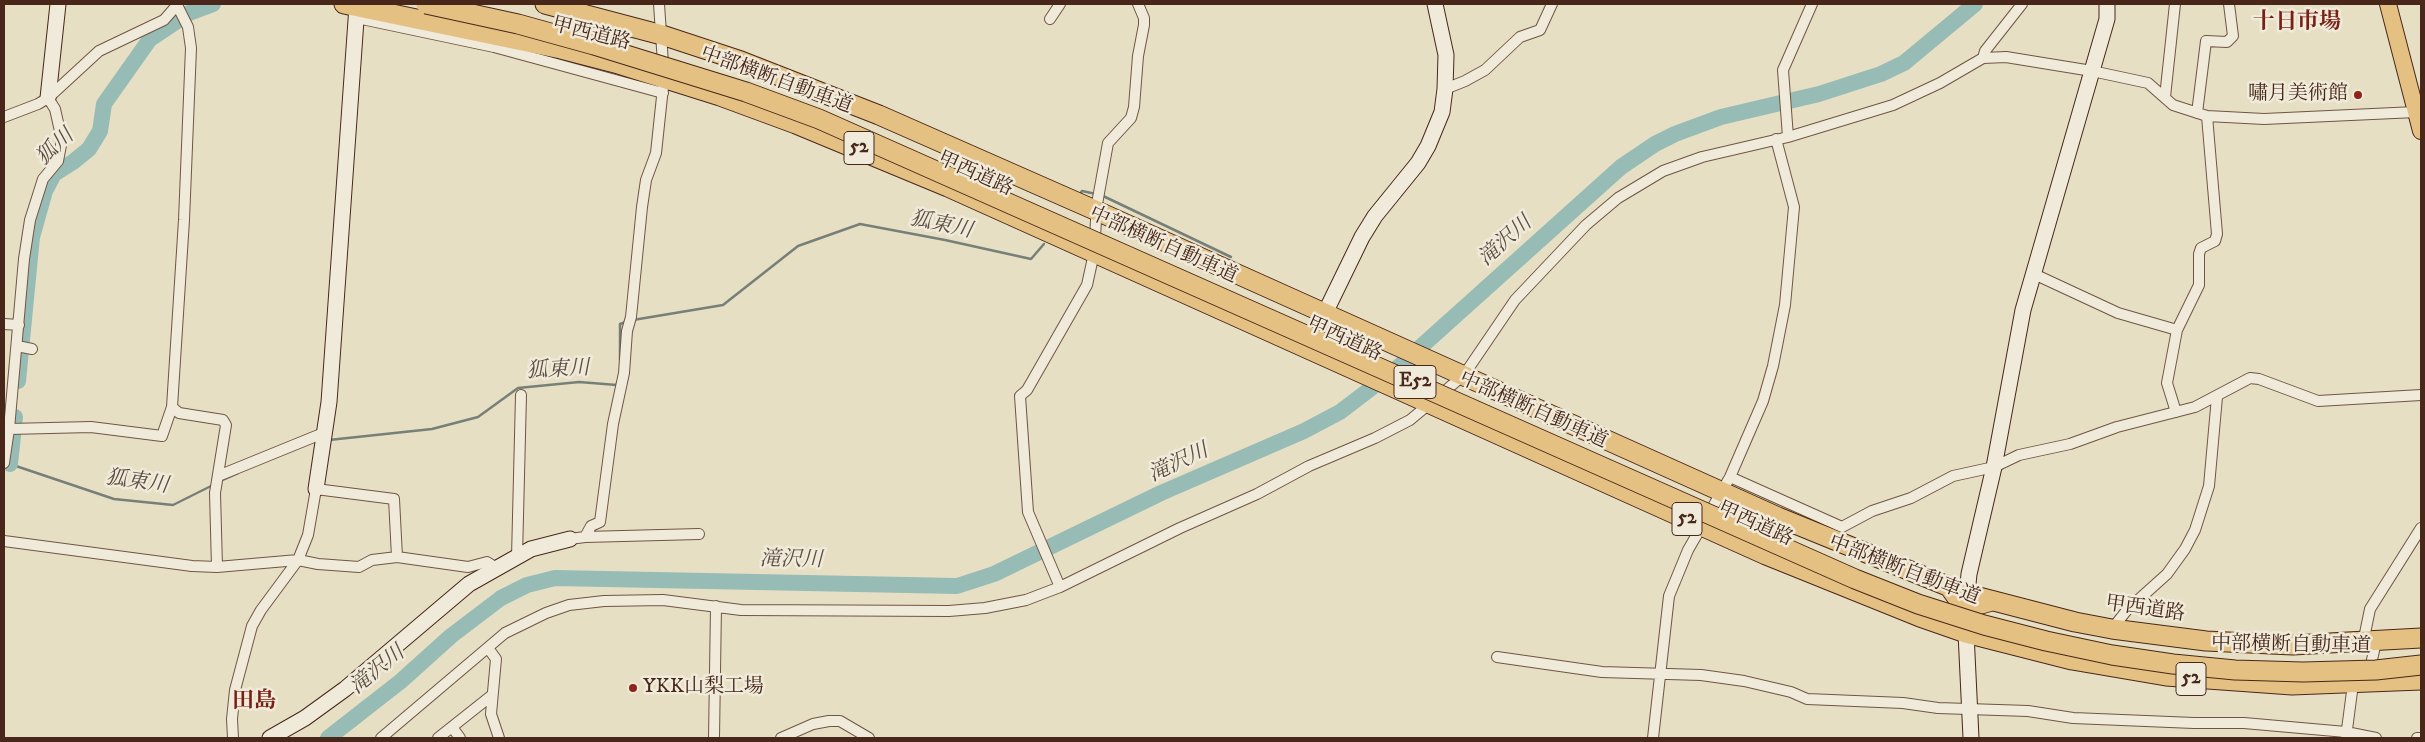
<!DOCTYPE html>
<html>
<head>
<meta charset="utf-8">
<style>
	body { margin:0 }
	#map { position:relative; width:2425px; height:742px; overflow:hidden; background:#e7dfc4; font-family:"IM FELL DW Pica",serif }
	canvas { display:block }
	.frame { position:absolute; inset:0; border:5px solid #48271a; pointer-events:none }
</style>
</head>
<body>
<div id="map">
<canvas width="2425" height="742"></canvas>
<div class="frame"></div>
</div>
<script>
const context = document.querySelector('canvas').getContext('2d');
context.lineJoin = 'round';
function paint(path, color) {
  context.fillStyle = color;
  context.fill(path, 'evenodd');
}
function shape(rows) {
  const path = new Path2D();
  for (const r of rows) {
    path.moveTo(r[0], r[1]);
    for (let i = 2; i < r.length; i += 2) path.lineTo(r[i], r[i + 1]);
  }
  return path;
}
function strokePath(path, color, width, dash) {
  context.strokeStyle = color;
  context.lineWidth = width;
  context.lineCap = dash ? 'butt' : 'round';
  context.setLineDash(dash || []);
  context.stroke(path);
}
function write(font, color, halo, rows, align = 'center') {
  context.font = font + ' "IM FELL DW Pica","Noto Serif JP",serif';
  context.lineWidth = 5;
  context.setLineDash([]);
  context.textBaseline = 'middle';
  context.strokeStyle = halo;
  context.fillStyle = color;
  for (const [text, x, y, turn = 0] of rows) {
    context.save();
    context.translate(x, y);
    context.rotate((+turn || 0) * Math.PI / 180);
    context.textAlign = isNaN(turn) ? turn : align;
    if (halo) context.strokeText(text, 0, 0);
    context.fillText(text, 0, 0);
    context.restore();
  }
}
const water = shape([
	[366,703,374,711,354,727,338,738,319,738,341,724,366,703]
]);
paint(water, '#97bcb6');
strokePath(water, '#778078', 1);
strokePath(shape([
	[1079,195,1082,191,1096,194],
	[1101,195,1231,257],
	[633,320,723,305,798,246,860,224,945,240,1031,259,1044,244],
	[620,360,620,324,626,322],
	[329,440,432,429,478,417,518,388,579,382,617,385,617,383],
	[10,464,114,499,173,505,213,485],
	[220,481,238,473]
]), '#778078', 2.5);
strokePath(shape([
	[18,381,32,237,45,191,54,174,73,162,89,149,100,131,104,104,150,39,189,13,213,4],
	[10,464,15,417],
	[328,738,401,681,451,636,501,598,527,585,555,578,957,586,994,574,1161,493,1304,431,1340,412,1395,370,1621,167,1655,144,1675,134,1721,117,1819,94,1881,74,1904,63,1975,4]
]), '#97bcb6', 16);
const street = shape([
	[177,5,188,27,191,48,184,220,172,407,179,413,223,420,226,425,215,493,217,567],
	[357,18,494,47,663,93],
	[1050,19,1060,4],
	[1983,58,1985,51,2022,4],
	[1445,89,1465,81,1485,70,1520,37,1540,30,1552,4],
	[2165,97,2175,4],
	[2197,113,2206,41,2227,42,2233,36,2229,4],
	[4,117,38,104,48,98,99,51,164,20,178,4],
	[1788,137,1783,70,1812,4],
	[2034,274,2118,313,2177,330],
	[4,324,19,325],
	[17,346,32,349],
	[2176,412,2167,383,2177,330,2199,285,2199,254,2201,248,2215,241,2217,234,2207,116],
	[9,429,91,427,162,436,172,407],
	[4,463,9,429,24,259,30,220,43,179,58,161,62,140,55,109,48,98],
	[218,476,326,432],
	[1730,477,1842,527,1872,511,1911,498,1953,476,1994,467,2019,455,2070,444,2117,427,2195,407,2250,378,2259,379,2318,401,2421,395],
	[585,537,699,534],
	[570,539,585,537,591,526,600,522,613,424,624,373,627,331,631,317,642,207,646,180,656,153,664,78,659,4],
	[4,541,192,566,217,567,298,560,318,564,359,567,372,560,397,557,468,567,487,562,495,567],
	[517,557,521,395],
	[1060,587,1028,512,1020,396,1027,390,1087,285,1094,253,1097,204,1108,143,1131,118,1134,107,1138,56,1144,25,1144,18,1138,4],
	[2112,629,2127,610,2167,574,2185,549,2195,530,2209,486,2217,397],
	[2363,643,2370,609,2421,528],
	[488,648,496,659,491,714,499,738],
	[1497,657,1602,672,1701,675,1744,681,1791,692,1807,699,1903,703,1938,708,2028,711,2073,718,2194,723,2244,723,2346,732,2376,738],
	[2369,673,2376,642],
	[452,727,460,738],
	[2346,737,2353,684],
	[233,738,232,719,235,690,252,626,261,610,298,560,308,535,316,489,394,499,397,557],
	[381,738,505,633,546,613,569,605,604,601,663,600,741,610,949,611,985,608,1026,600,1060,587,1180,528,1257,494,1309,466,1375,438,1410,420,1464,375,1515,300,1586,225,1618,198,1663,171,1702,157,1788,137,1893,105,1940,83,1983,58,2006,57,2092,71,2148,83,2173,105,2207,116,2264,119,2416,112],
	[438,738,491,696],
	[714,738,716,606],
	[781,738,813,724,829,721,840,721,869,738],
	[1653,738,1669,596,1688,550,1730,477,1763,401,1773,366,1785,305,1794,207,1776,139],
	[2417,738,2421,738]
]);
const secondary = shape([
	[48,98,58,4],
	[1309,346,1362,237,1375,216,1418,163,1428,146,1442,112,1445,89,1446,55,1435,4],
	[316,489,329,402,357,6],
	[270,738,305,718,345,689,469,584,531,549,570,539],
	[1971,738,1966,633,1967,594,1969,574,1994,467,2023,310,2107,19,2107,4]
]);
const primary = shape([
	[2388,4,2421,131]
]);
const highway = shape([
	[344,4,561,49,615,63,720,96,796,124,948,187,1766,555,1920,617,1966,633,2072,660,2166,676,2292,685,2421,680],
	[545,4,662,35,741,61,879,115,1097,211,1778,517,1967,594,2075,622,2112,629,2206,641,2293,645,2421,638],
	[1950,588,1967,612,1974,606,1992,601]
]);
strokePath(street, '#705544', 12);
strokePath(secondary, '#48271a', 17);
strokePath(primary, '#48271a', 18);
strokePath(highway, '#48271a', 21);
strokePath(street, '#efead9', 10);
strokePath(secondary, '#efead9', 15);
strokePath(primary, '#e4c082', 16);
strokePath(highway, '#e4c082', 19);
const highwayBridge = shape([
	[426,4,518,24,594,45,746,92,819,119,1855,579,1918,604,1984,625,2046,641,2112,655,2173,664,2235,670,2303,672,2376,670,2421,665]
]);
strokePath(highwayBridge, '#48271a', 21, []);
strokePath(highwayBridge, '#e4c082', 19);
for (const [x, y, r, color] of [
	[2358,95,5,"#8f2418"],
	[633,688,5,"#8f2418"]
]) {
  const dot = new Path2D();
  dot.arc(x, y, r, 0, 2 * Math.PI);
  context.fillStyle = color;
  context.fill(dot);
  strokePath(dot, '#efead9', 2);
}
for (const [x, y, w] of [
	[859,148,30],
	[1415,382,42],
	[1687,519,30],
	[2191,679,30]
]) {
  const box = new Path2D();
  box.roundRect(x - w / 2, y - 16.5, w, 33, 4);
  context.fillStyle = '#efead9';
  context.fill(box);
  strokePath(box, '#48271a', 1);
}
write('bold 19px', '#48271a', null, [
	["52",859,148],
	["E52",1415,382],
	["52",1687,519],
	["52",2191,679]
]);
write('20px', '#48271a', '#efead9', [
	["甲西道路",591,35,14],
	["中部横断自動車道",776,81,20],
	["甲西道路",975,175,24],
	["中部横断自動車道",1163,246,24],
	["甲西道路",1344,340,24],
	["中部横断自動車道",1533,411,24],
	["甲西道路",1755,525,24],
	["中部横断自動車道",1904,571,21],
	["甲西道路",2145,610,8],
	["中部横断自動車道",2291,646,1]
]);
write('20px', '#48271a', '#efead9', [
	["嘯月美術館",2348,95],
	["YKK山梨工場",643,688,"left"]
], 'right');
write('italic 21px', '#5c4c41', '#efead9', [
	["狐川",56,148,-43],
	["狐東川",941,226,12],
	["滝沢川",1506,242,-42],
	["狐東川",558,371,-3],
	["滝沢川",1179,464,-25],
	["狐東川",137,483,8],
	["滝沢川",791,561,1],
	["滝沢川",378,671,-39]
]);
write('bold 22px', '#7a1f14', '#efead9', [
	["十日市場",2297,23],
	["田島",254,702]
]);
</script>
</body>
</html>
